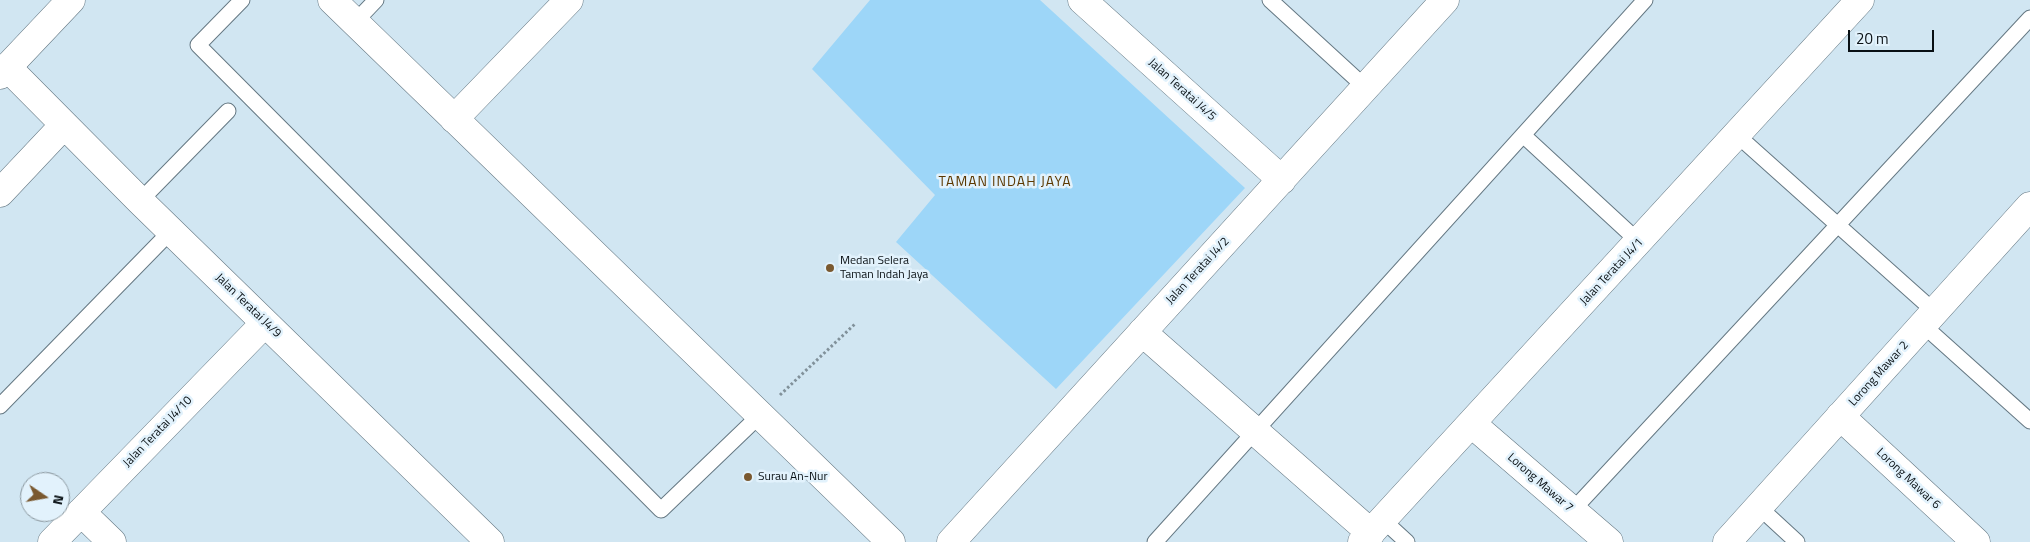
<!DOCTYPE html>
<html>
<head>
<meta charset="utf-8">
<style>
	body { margin:0 }
	#map { position:relative; width:2030px; height:542px; overflow:hidden; background:#d1e6f2; font-family:"Titillium Web",sans-serif }
	canvas { display:block }
	.north { position:absolute; left:20px; top:472px; width:50px; height:50px; box-sizing:border-box; background:#e2f2fc; border:1px solid #8b989f; border-radius:50%; rotate:102deg; font-size:14px; font-weight:700; line-height:20px; text-align:center; color:#091014 }
	.north::after { content:''; display:block; margin:auto; width:18px; height:22px; background:#7a5930; clip-path:polygon(50% 0,100% 100%,50% 72%,0 100%) }
	.scale { position:absolute; left:1848px; top:30px; width:86px; height:22px; box-sizing:border-box; border:2px solid #091014; border-top:0; padding-left:6px; font-size:15px; line-height:18px; white-space:nowrap; color:#091014; -webkit-text-stroke:4px #e2f2fc; paint-order:stroke }
</style>
</head>
<body>
<div id="map">
<canvas width="2030" height="542"></canvas>
<div class="north">N</div>
<div class="scale">20 m</div>
</div>
<script>
const context = document.querySelector('canvas').getContext('2d');
context.lineJoin = 'round';
function paint(path, color) {
  context.fillStyle = color;
  context.fill(path, 'evenodd');
}
function shape(rows) {
  const path = new Path2D();
  for (const r of rows) {
    path.moveTo(r[0], r[1]);
    for (let i = 2; i < r.length; i += 2) path.lineTo(r[i], r[i + 1]);
  }
  return path;
}
function strokePath(path, color, width, dash) {
  context.strokeStyle = color;
  context.lineWidth = width;
  context.lineCap = dash ? 'butt' : 'round';
  context.setLineDash(dash || []);
  context.stroke(path);
}
function write(font, color, halo, rows, align = 'center') {
  context.font = font + ' "Titillium Web",sans-serif';
  context.lineWidth = 5;
  context.setLineDash([]);
  context.textBaseline = 'middle';
  context.strokeStyle = halo;
  context.fillStyle = color;
  for (const [text, x, y, turn = 0] of rows) {
    context.save();
    context.translate(x, y);
    context.rotate((+turn || 0) * Math.PI / 180);
    context.textAlign = isNaN(turn) ? turn : align;
    if (halo) context.strokeText(text, 0, 0);
    context.fillText(text, 0, 0);
    context.restore();
  }
}
paint(shape([
	[870,0,1040,0,1245,188,1056,389,896,242,935,195,812,69]
]), '#9dd6f8');
const lane = shape([
	[242,0,198,45,661,510,760,415],
	[1270,0,1366,88],
	[355,22,376,0],
	[1523,135,1639,242],
	[1737,135,1935,312],
	[140,201,228,111],
	[1923,325,2030,421],
	[0,406,171,231],
	[1759,507,1797,542],
	[1572,511,2030,18],
	[1383,520,1407,542],
	[1155,542,1645,0]
]);
const street = shape([
	[332,0,891,542],
	[1082,0,1282,180],
	[7,67,140,201,490,542],
	[454,119,569,0],
	[0,193,64,125],
	[1142,332,1371,533],
	[1840,416,1976,542],
	[1472,424,1609,542],
	[81,512,112,542],
	[52,542,265,323],
	[951,542,1445,0],
	[1362,542,1860,0],
	[1727,542,2030,206]
]);
const secondary = shape([
	[0,75,71,0]
]);
strokePath(lane, '#657883', 17);
strokePath(street, '#657883', 29);
strokePath(secondary, '#657883', 29);
strokePath(shape([
	[780,395,856,323]
]), '#81919a', 3, [2.5, 2.5]);
strokePath(lane, '#fff', 15);
strokePath(street, '#fff', 28);
strokePath(secondary, '#fff', 28);
for (const [x, y, r, color] of [
	[830,268,5,"#7a5930"],
	[748,477,5,"#7a5930"]
]) {
  const dot = new Path2D();
  dot.arc(x, y, r, 0, 2 * Math.PI);
  context.fillStyle = color;
  context.fill(dot);
  strokePath(dot, '#e2f2fc', 2);
}
write('12px', '#091014', '#e2f2fc', [
	["Jalan Teratai J4/5",1182,90,42],
	["Jalan Teratai J4/2",1198,271,-47],
	["Jalan Teratai J4/1",1612,272,-47],
	["Jalan Teratai J4/9",248,306,44],
	["Lorong Mawar 2",1879,374,-48],
	["Jalan Teratai J4/10",158,432,-46],
	["Lorong Mawar 6",1908,479,43],
	["Lorong Mawar 7",1540,483,41]
]);
write('12px', '#091014', '#e2f2fc', [
	["Medan Selera",840,261],
	["Taman Indah Jaya",840,275],
	["Surau An-Nur",758,477]
], 'left');
context.letterSpacing = '1px';
write('14px', '#5b3801', '#e2f2fc', [
	["TAMAN INDAH JAYA",1005,183]
]);
context.letterSpacing = '0px';
</script>
</body>
</html>
